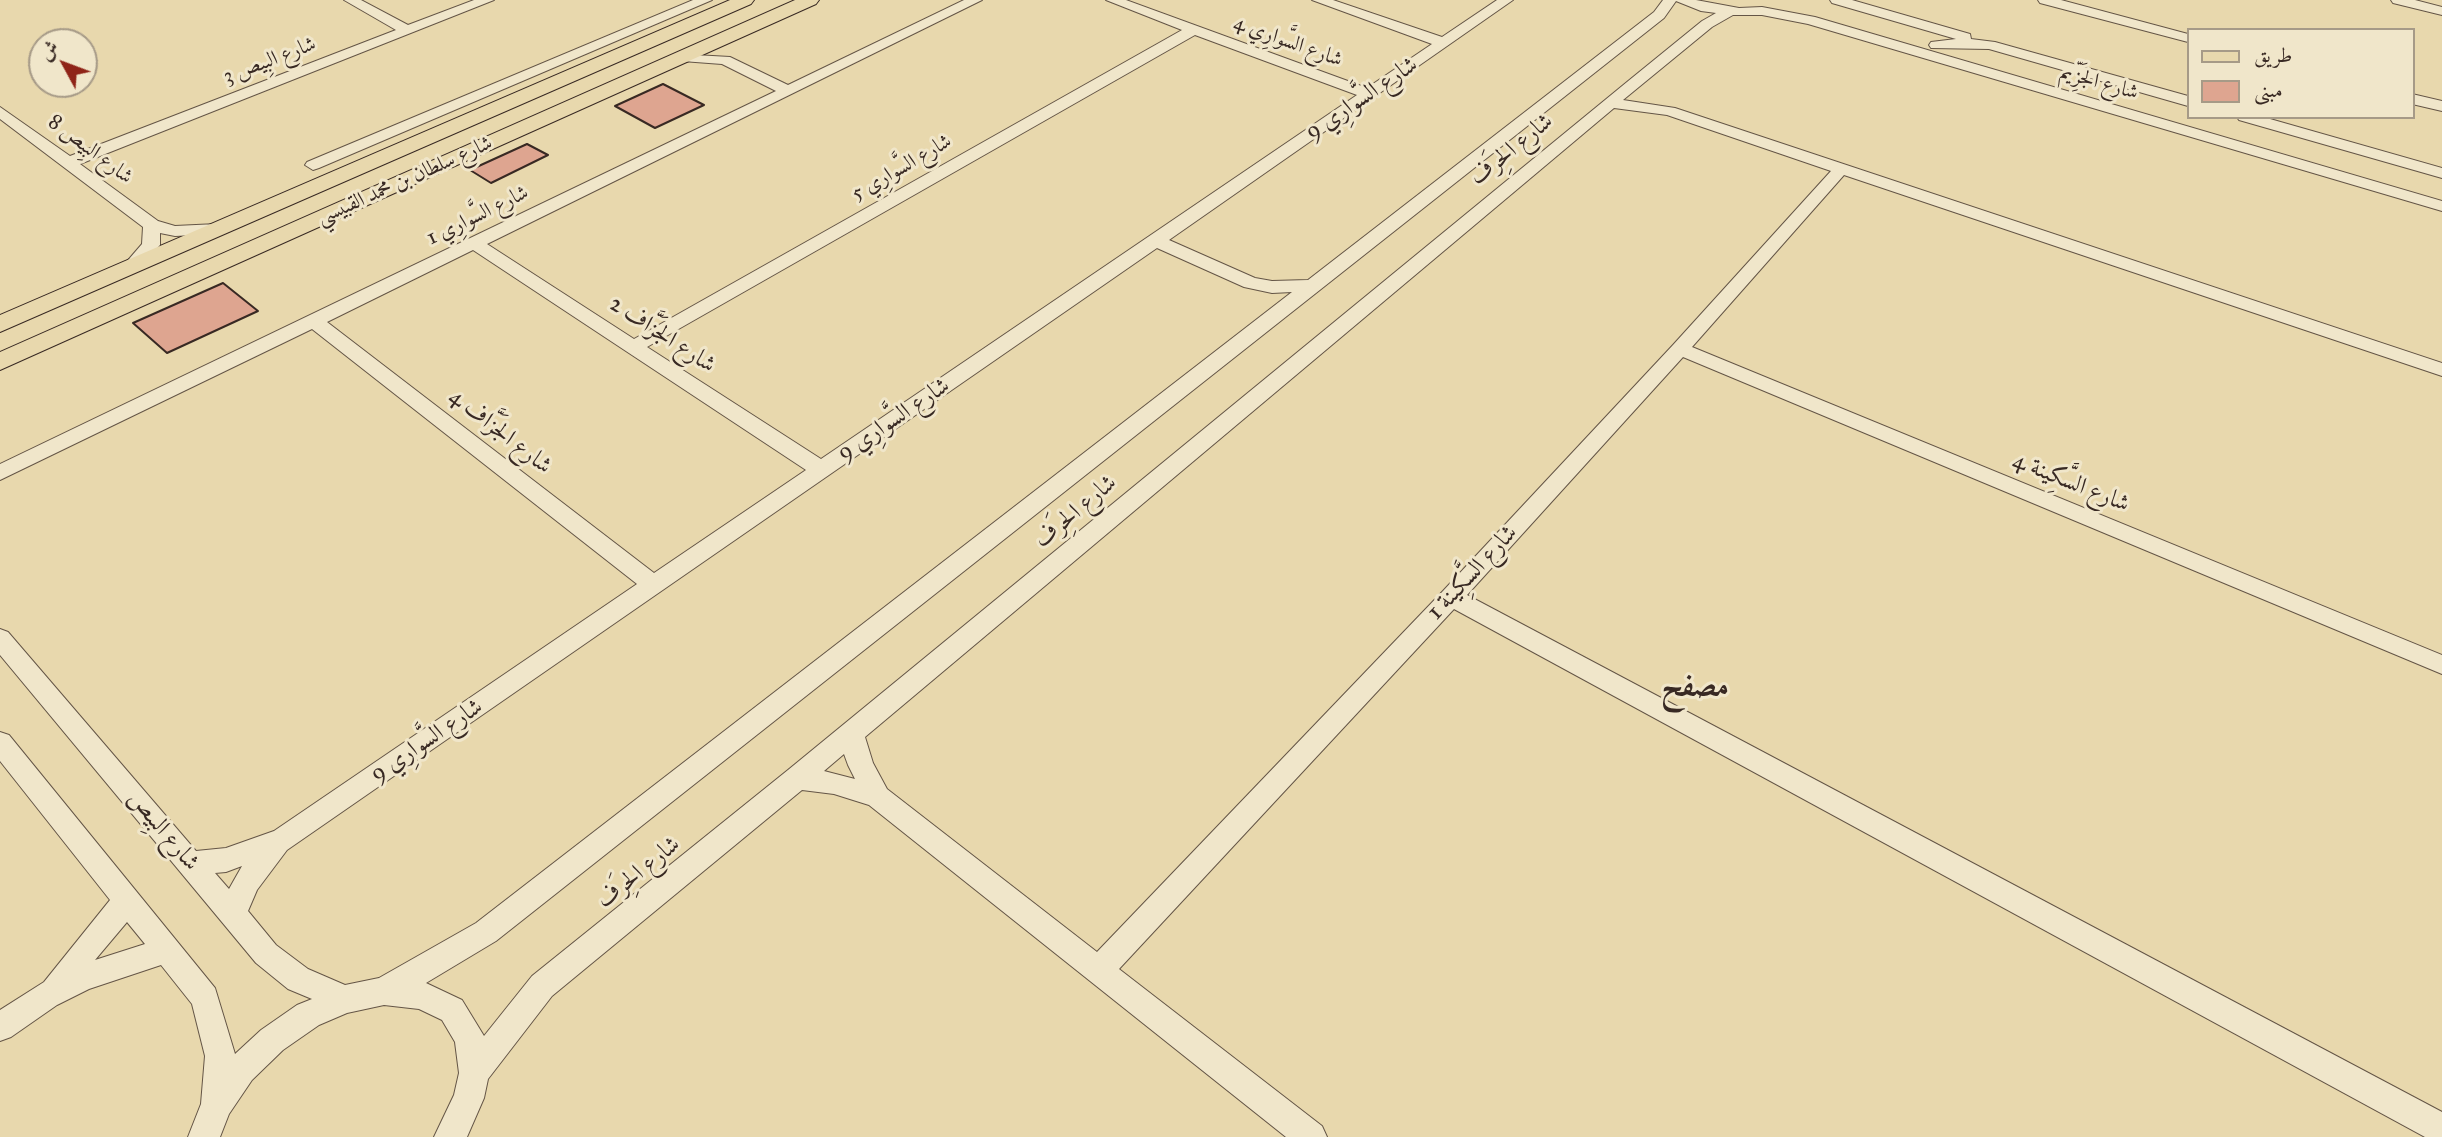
<!DOCTYPE html>
<html>
<head>
<meta charset="utf-8">
<style>
	body { margin:0 }
	#map { position:relative; width:2442px; height:1137px; overflow:hidden; background:#e8d8ad; font-family:"IM FELL Great Primer",Amiri,serif }
	canvas { display:block }
	.legend { position:absolute; left:2187px; top:28px; width:228px; height:91px; box-sizing:border-box; background:#f0e6ca; border:2px solid #a69a87; margin:0; padding:9px 12px; list-style:none; font-size:21px; color:#382923 }
	.legend li { display:flex; align-items:center; gap:14px; height:35px }
	.legend b { width:35px; border:2px solid #a69a87 }
	.north { position:absolute; left:28px; top:28px; width:70px; height:70px; box-sizing:border-box; background:#f0e6ca; border:2px solid #a69a87; border-radius:50%; rotate:311deg; font-size:19px; font-weight:700; line-height:28px; text-align:center; color:#382923 }
	.north::after { content:''; display:block; margin:auto; width:24px; height:32px; background:#8f2418; clip-path:polygon(50% 0,100% 100%,50% 72%,0 100%) }
</style>
</head>
<body>
<div id="map">
<canvas width="2442" height="1137"></canvas>
<ul class="legend">
<li><b style="height:9px;background:#e8d8ad"></b>طريق</li>
<li><b style="height:19px;background:#dea590"></b>مبنى</li>
</ul>
<div class="north">ش</div>
</div>
<script>
const context = document.querySelector('canvas').getContext('2d');
context.lineJoin = 'round';
function paint(path, color) {
  context.fillStyle = color;
  context.fill(path, 'evenodd');
}
function shape(rows) {
  const path = new Path2D();
  for (const r of rows) {
    path.moveTo(r[0], r[1]);
    for (let i = 2; i < r.length; i += 2) path.lineTo(r[i], r[i + 1]);
  }
  return path;
}
function strokePath(path, color, width, dash) {
  context.strokeStyle = color;
  context.lineWidth = width;
  context.lineCap = dash ? 'butt' : 'round';
  context.setLineDash(dash || []);
  context.stroke(path);
}
function write(font, color, halo, rows, align = 'center') {
  context.font = font + ' "IM FELL Great Primer",Amiri,serif';
  context.lineWidth = 6;
  context.setLineDash([]);
  context.textBaseline = 'middle';
  context.strokeStyle = halo;
  context.fillStyle = color;
  for (const [text, x, y, turn = 0] of rows) {
    context.save();
    context.translate(x, y);
    context.rotate((+turn || 0) * Math.PI / 180);
    context.textAlign = isNaN(turn) ? turn : align;
    if (halo) context.strokeText(text, 0, 0);
    context.fillText(text, 0, 0);
    context.restore();
  }
}
const building = shape([
	[663,84,704,105,655,128,615,106,663,84],
	[527,144,548,155,491,183,470,170,527,144],
	[223,283,258,311,167,353,133,323,223,283]
]);
paint(building, '#dea590');
strokePath(building, '#382923', 2);
const minor = shape([
	[344,0,361,0,408,25,474,0,494,0,80,164,158,221,175,226,217,224,226,229,217,234,175,236,160,233,160,245,138,270,132,271,123,266,142,244,143,227,0,119,0,107,70,156,396,30,344,0],
	[693,0,712,0,319,168,313,170,305,165,307,162,693,0],
	[964,0,982,0,487,244,634,339,1182,30,1106,0,1126,0,1367,88,1432,44,1312,0,1333,0,1442,37,1497,0,1513,0,1169,240,1255,278,1272,281,1308,280,1654,12,1663,0,1696,0,1739,8,1762,7,1815,17,2442,201,2442,211,1808,24,1762,15,1733,15,1712,27,1623,100,1675,108,2442,363,2442,376,1844,175,1692,347,2442,655,2442,674,1683,357,1467,595,2442,1112,2442,1137,2425,1137,1454,609,1119,969,1322,1126,1327,1137,1286,1137,869,805,834,794,802,790,552,996,488,1079,484,1098,467,1137,434,1137,454,1095,459,1073,455,1042,442,1020,419,1009,384,1005,347,1013,319,1025,283,1050,252,1080,229,1114,220,1137,188,1137,201,1104,205,1056,192,1004,161,965,89,989,57,1005,11,1037,0,1041,0,1010,44,982,110,900,0,761,0,732,9,735,215,988,235,1054,261,1030,297,1005,312,999,288,989,256,963,0,655,0,629,8,632,196,851,226,848,274,831,637,584,312,329,0,480,0,464,776,91,722,64,682,61,675,57,677,54,730,57,788,85,964,0],
	[1676,1,1701,11,1716,13,1702,21,1627,82,788,770,532,976,484,1036,462,1000,426,983,496,941,1664,18,1676,1],
	[1195,35,1357,95,821,459,647,347,1195,35],
	[1614,108,1667,115,1831,171,1673,345,1443,591,1097,952,887,789,873,763,865,737,1614,108],
	[1157,248,1244,287,1272,293,1292,292,476,923,379,978,345,985,308,969,276,945,248,911,257,890,287,850,1157,248],
	[473,250,806,470,654,573,327,322,473,250],
	[844,754,848,765,855,779,824,771,844,754],
	[242,866,229,889,215,873,226,872,242,866],
	[127,922,145,944,95,960,127,922],
	[1830,0,1852,0,1970,34,1971,39,1995,42,2188,96,2188,106,1989,49,1931,48,1929,45,1931,42,1956,39,1832,3,1830,0],
	[2038,0,2061,0,2188,34,2188,42,2040,3,2038,0],
	[2391,0,2415,0,2442,7,2442,15,2393,3,2391,0],
	[2412,94,2442,101,2442,111,2412,104,2412,94],
	[2237,117,2263,117,2442,168,2442,178,2239,120,2237,117]
]);
const major = shape([
	[730,0,754,0,751,4,0,332,0,315,730,0],
	[795,0,819,0,816,4,0,370,0,352,795,0]
]);
strokePath(minor, '#645546', 2);
strokePath(major, '#382923', 2);
paint(minor, '#f0e6ca');
paint(major, '#e8d8ad');
write('21px', '#382923', '#f0e6ca', [
	["شارع السَّوارِي 4",1288,42,20],
	["شارع البِيص 3",270,61,-21],
	["شارع الجَزِّيم",2099,83,16],
	["شارع البِيص 8",90,150,37],
	["شارع السَّوارِي 5",902,168,-30],
	["شارع سلطان بن محمد القبيسي",405,181,-24],
	["شارع السَّوارِي 1",478,216,-26]
]);
write('24px', '#382923', '#f0e6ca', [
	["شارع السَّوارِي 9",1362,99,-34],
	["شارع الحِرَف",1512,150,-39],
	["شارع الجَزَّاف 2",662,335,33],
	["شارع السَّوارِي 9",894,420,-34],
	["شارع الجَزَّاف 4",500,432,38],
	["شارع السَّكِينة 4",2071,483,22],
	["شارع الحِرَف",1076,512,-40],
	["شارع السَّكِينة 1",1473,573,-47],
	["شارع السَّوارِي 9",427,741,-34],
	["شارع البِيص",163,831,50],
	["شارع الحِرَف",639,873,-39]
]);
write('bold 32px', '#382923', '#f0e6ca', [
	["مصفح",1695,688]
]);
</script>
</body>
</html>
